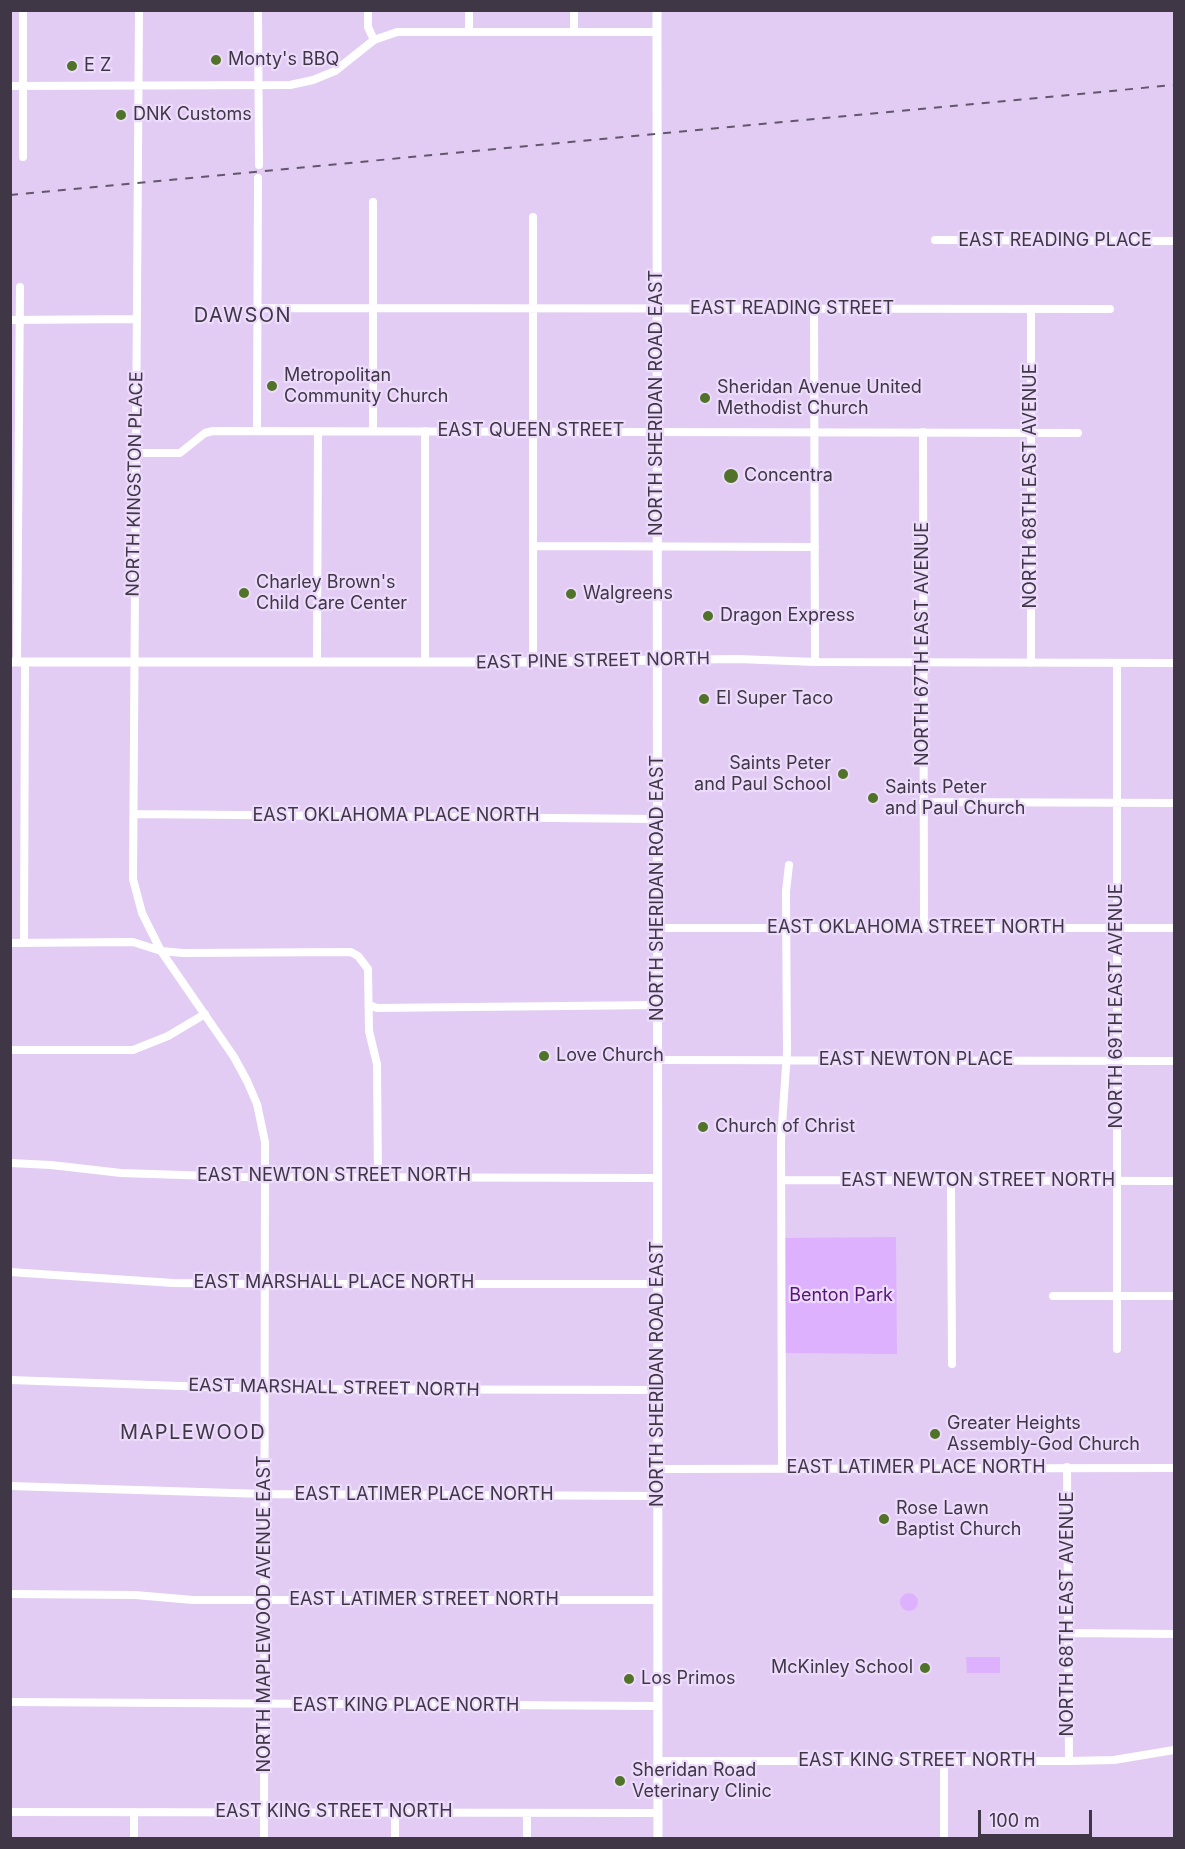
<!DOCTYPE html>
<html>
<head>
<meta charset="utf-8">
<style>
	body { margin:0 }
	#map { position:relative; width:1185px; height:1849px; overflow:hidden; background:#e2ccf3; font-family:Inter,sans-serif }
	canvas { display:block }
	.frame { position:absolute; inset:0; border:12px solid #3f3646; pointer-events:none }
	.scale { position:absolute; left:978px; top:1810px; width:114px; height:27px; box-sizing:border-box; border:3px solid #3f3646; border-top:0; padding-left:8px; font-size:18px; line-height:21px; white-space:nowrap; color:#3f3646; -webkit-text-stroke:4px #eddbfb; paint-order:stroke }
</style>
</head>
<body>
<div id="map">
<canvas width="1185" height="1849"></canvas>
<div class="frame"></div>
<div class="scale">100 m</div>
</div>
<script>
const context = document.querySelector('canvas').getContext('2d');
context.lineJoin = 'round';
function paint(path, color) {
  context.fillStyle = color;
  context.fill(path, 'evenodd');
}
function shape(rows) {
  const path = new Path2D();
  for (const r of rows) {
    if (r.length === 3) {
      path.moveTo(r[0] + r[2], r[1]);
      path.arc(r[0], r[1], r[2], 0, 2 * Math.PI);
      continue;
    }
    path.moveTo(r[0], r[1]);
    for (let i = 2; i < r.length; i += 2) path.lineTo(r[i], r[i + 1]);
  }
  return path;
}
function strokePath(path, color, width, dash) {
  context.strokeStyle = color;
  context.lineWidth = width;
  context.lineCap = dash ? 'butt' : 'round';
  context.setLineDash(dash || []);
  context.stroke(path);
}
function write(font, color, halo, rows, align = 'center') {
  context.font = font + ' Inter,sans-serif';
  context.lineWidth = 4.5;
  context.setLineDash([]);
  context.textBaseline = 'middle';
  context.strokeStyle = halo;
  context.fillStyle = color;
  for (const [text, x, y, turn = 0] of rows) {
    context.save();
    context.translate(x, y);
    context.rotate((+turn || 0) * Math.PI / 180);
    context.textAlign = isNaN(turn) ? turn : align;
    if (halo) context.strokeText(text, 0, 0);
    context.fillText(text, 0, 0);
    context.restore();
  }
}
paint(shape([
	[896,1237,897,1354,785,1353,785,1238],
	[909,1602,9],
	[966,1657,1000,1657,1000,1673,967,1673]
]), '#ddb1fe');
strokePath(shape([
	[23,10,23,157],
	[139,10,133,879,142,913,161,951,234,1057,247,1081,257,1104,265,1142,264,1838],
	[258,10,259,165],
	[368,10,368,27,374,40],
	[469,10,469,32],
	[574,10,574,32],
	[10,86,290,85,313,80,335,71,374,40,397,32,657,32],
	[533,217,533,662],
	[935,240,1174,241],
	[258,308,1110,309],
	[814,309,815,662],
	[1031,309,1031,663],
	[10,320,137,319],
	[257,431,258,178],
	[373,431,373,202],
	[425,431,425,662],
	[923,432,924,928],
	[135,453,180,453,205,433,213,431,1078,433],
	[533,546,815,547],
	[658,660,738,659,815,662,1174,663],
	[17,662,20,287],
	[317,662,318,431],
	[1117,663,1117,1349],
	[923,802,1174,803],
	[134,814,658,819],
	[658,928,1174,928],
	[10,943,133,942,161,951,183,953,351,952,358,956,368,969,369,1031,377,1064,378,1177],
	[24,943,25,662],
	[369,1005,377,1008,658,1005],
	[10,1050,133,1050,168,1036,205,1014],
	[658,1060,1174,1061],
	[10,1163,51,1165,121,1173,243,1177,658,1178],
	[781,1180,1174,1181],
	[951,1181,952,1364],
	[10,1272,173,1283,257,1284,658,1284],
	[1053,1296,1174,1296],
	[10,1380,265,1389,658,1390],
	[1067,1467,1069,1761],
	[658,1469,1174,1468],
	[782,1469,781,1140,787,1052,786,891,789,865],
	[10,1486,264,1494,658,1496],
	[10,1594,135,1595,193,1600,658,1600],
	[1067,1633,1174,1634],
	[10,1702,658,1706],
	[658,1761,1069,1761,1114,1760,1174,1750],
	[10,1812,658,1813],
	[395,1813,395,1838],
	[527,1813,527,1838],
	[134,1838,134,1812],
	[944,1838,944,1761]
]), '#fff', 8);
strokePath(shape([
	[657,10,658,1838],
	[10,662,533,662,658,660]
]), '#fff', 9);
strokePath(shape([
	[10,195,1174,85]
]), '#62576c', 2, [8, 8]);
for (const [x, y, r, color] of [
	[216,60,6,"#517229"],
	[72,66,6,"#517229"],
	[121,115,6,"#517229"],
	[272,386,6,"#517229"],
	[705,398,6,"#517229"],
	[731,476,8,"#517229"],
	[244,593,6,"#517229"],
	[571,594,6,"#517229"],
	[708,616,6,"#517229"],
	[704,699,6,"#517229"],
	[843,774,6,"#517229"],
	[873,798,6,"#517229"],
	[544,1056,6,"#517229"],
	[703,1127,6,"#517229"],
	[935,1434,6,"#517229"],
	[884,1519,6,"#517229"],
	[925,1668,6,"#517229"],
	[629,1679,6,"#517229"],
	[620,1781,6,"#517229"]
]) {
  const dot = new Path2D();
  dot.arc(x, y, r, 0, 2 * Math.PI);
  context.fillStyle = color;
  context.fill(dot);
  strokePath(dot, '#eddbfb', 2);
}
write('18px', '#3f3646', '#eddbfb', [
	["Monty's BBQ",228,60],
	["E Z",84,66],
	["DNK Customs",133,115],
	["Metropolitan",284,376],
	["Community Church",284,397],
	["Sheridan Avenue United",717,388],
	["Methodist Church",717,409],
	["Concentra",744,476],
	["Charley Brown's",256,583],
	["Child Care Center",256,604],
	["Walgreens",583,594],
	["Dragon Express",720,616],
	["El Super Taco",716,699],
	["Saints Peter",831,764,"right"],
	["and Paul School",831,785,"right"],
	["Saints Peter",885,788],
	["and Paul Church",885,809],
	["Love Church",556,1056],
	["Church of Christ",715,1127],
	["Greater Heights",947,1424],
	["Assembly-God Church",947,1445],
	["Rose Lawn",896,1509],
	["Baptist Church",896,1530],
	["McKinley School",913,1668,"right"],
	["Los Primos",641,1679],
	["Sheridan Road",632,1771],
	["Veterinary Clinic",632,1792]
], 'left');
write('18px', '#3f3646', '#eddbfb', [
	["EAST READING PLACE",1055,241],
	["EAST READING STREET",792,309],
	["NORTH SHERIDAN ROAD EAST",657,403,-90],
	["EAST QUEEN STREET",531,431],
	["NORTH KINGSTON PLACE",135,484,-89],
	["NORTH 68TH EAST AVENUE",1031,486,-90],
	["NORTH 67TH EAST AVENUE",923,644,-90],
	["EAST PINE STREET NORTH",593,661,-1],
	["EAST OKLAHOMA PLACE NORTH",396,816],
	["NORTH SHERIDAN ROAD EAST",658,888,-90],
	["EAST OKLAHOMA STREET NORTH",916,928],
	["NORTH 69TH EAST AVENUE",1117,1006,-90],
	["EAST NEWTON PLACE",916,1060],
	["EAST NEWTON STREET NORTH",334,1176],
	["EAST NEWTON STREET NORTH",978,1181],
	["EAST MARSHALL PLACE NORTH",334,1283],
	["NORTH SHERIDAN ROAD EAST",658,1374,-90],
	["EAST MARSHALL STREET NORTH",334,1388,1],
	["EAST LATIMER PLACE NORTH",916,1468],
	["EAST LATIMER PLACE NORTH",424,1495],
	["EAST LATIMER STREET NORTH",424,1600],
	["NORTH MAPLEWOOD AVENUE EAST",265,1614,-90],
	["NORTH 68TH EAST AVENUE",1068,1614,-90],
	["EAST KING PLACE NORTH",406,1706],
	["EAST KING STREET NORTH",917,1761],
	["EAST KING STREET NORTH",334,1812]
]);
write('18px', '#561478', '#eddbfb', [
	["Benton Park",841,1296]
]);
context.letterSpacing = '1.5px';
write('20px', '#3f3646', '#eddbfb', [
	["DAWSON",243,316],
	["MAPLEWOOD",193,1433]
]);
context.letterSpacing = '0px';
</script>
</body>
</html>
